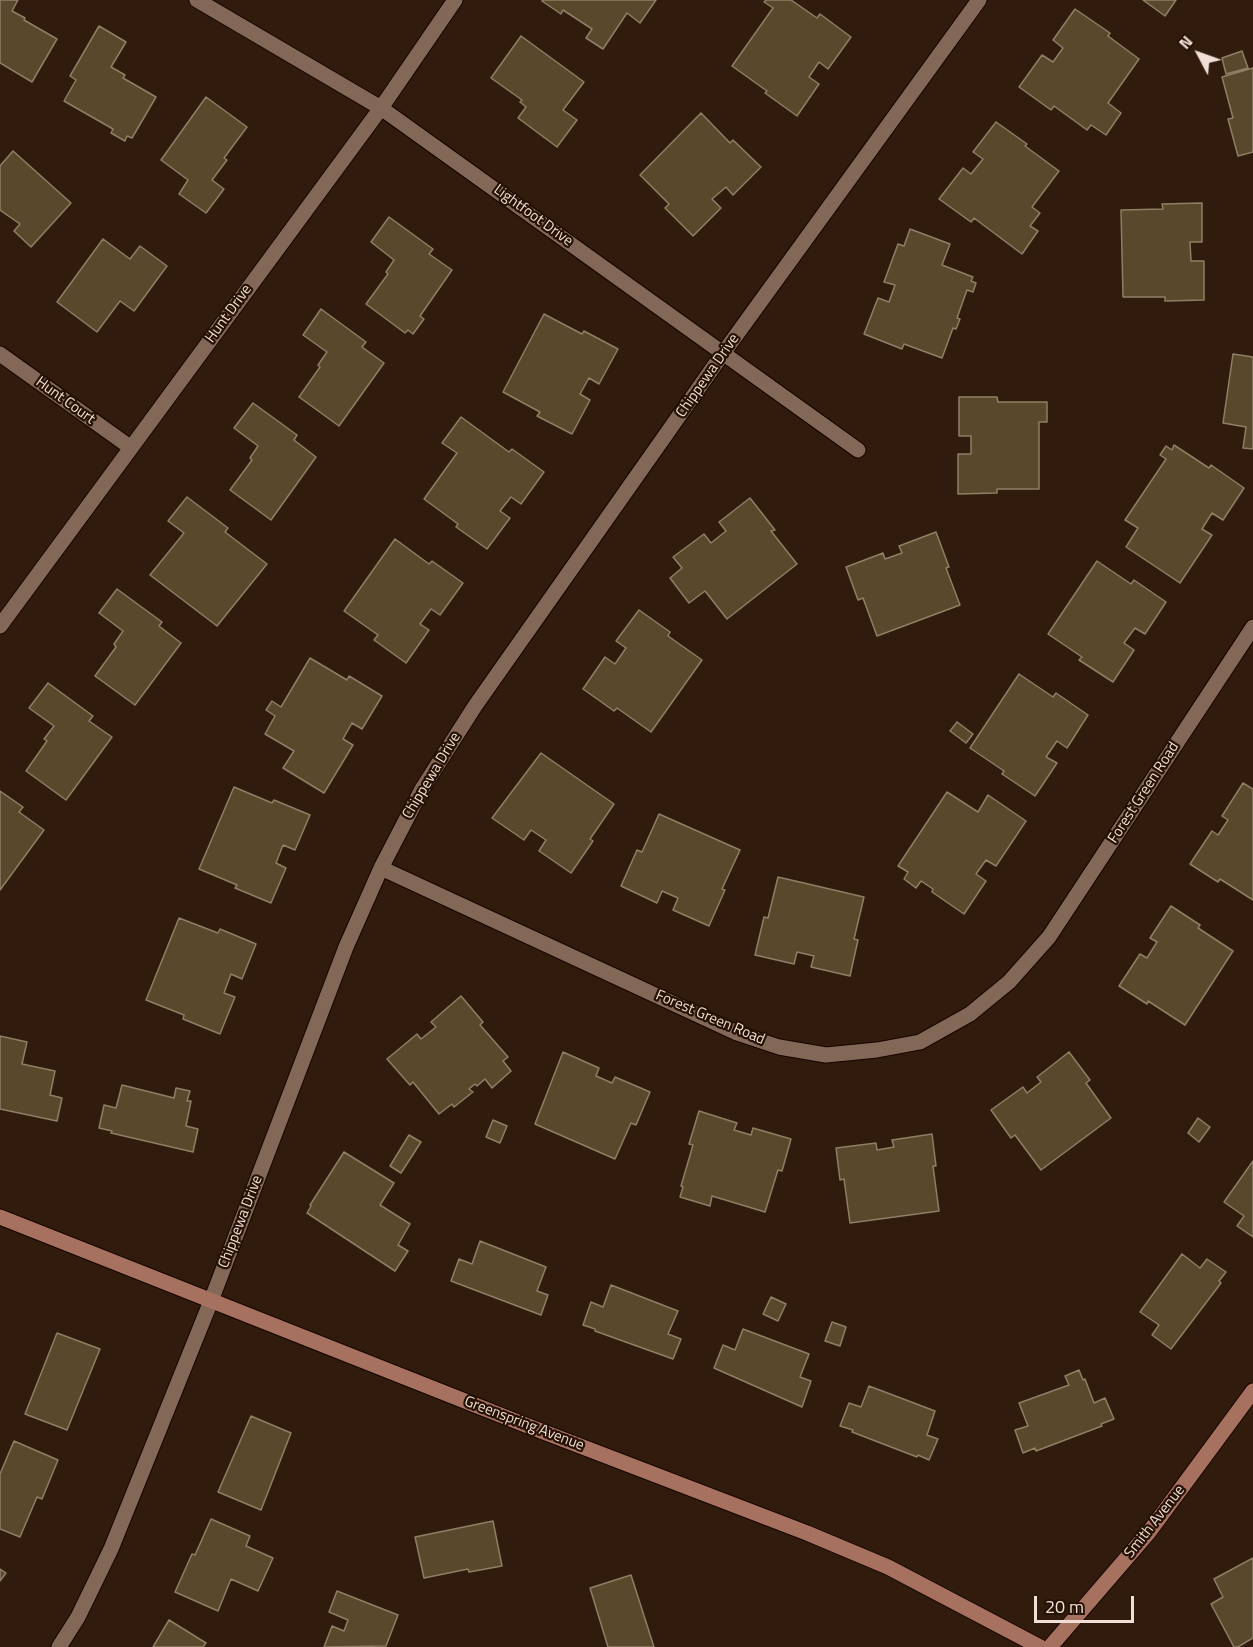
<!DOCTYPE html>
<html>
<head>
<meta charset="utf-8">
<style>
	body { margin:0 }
	#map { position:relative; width:1253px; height:1647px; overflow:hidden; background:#301b0c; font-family:"Titillium Web",sans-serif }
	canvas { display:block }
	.north { position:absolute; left:1169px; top:24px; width:60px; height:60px; -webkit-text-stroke:4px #261104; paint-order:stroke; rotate:311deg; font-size:16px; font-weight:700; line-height:24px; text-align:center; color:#efdfd6 }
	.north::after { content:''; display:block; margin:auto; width:21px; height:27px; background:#efdfd6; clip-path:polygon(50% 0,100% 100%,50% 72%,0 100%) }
	.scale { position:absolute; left:1034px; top:1596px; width:100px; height:27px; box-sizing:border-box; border:3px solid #efdfd6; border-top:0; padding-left:8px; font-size:18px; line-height:21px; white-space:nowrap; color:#efdfd6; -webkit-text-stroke:4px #261104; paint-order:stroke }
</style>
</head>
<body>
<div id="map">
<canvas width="1253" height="1647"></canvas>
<div class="north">N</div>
<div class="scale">20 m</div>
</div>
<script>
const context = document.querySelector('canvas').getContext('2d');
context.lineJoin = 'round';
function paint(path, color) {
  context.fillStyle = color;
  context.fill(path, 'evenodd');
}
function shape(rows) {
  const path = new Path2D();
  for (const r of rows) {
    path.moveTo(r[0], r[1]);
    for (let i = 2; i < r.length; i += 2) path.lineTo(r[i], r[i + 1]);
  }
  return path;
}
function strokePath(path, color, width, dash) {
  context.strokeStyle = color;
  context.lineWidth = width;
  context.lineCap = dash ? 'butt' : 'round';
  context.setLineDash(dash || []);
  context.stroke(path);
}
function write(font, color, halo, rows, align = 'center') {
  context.font = font + ' "Titillium Web",sans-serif';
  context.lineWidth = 4.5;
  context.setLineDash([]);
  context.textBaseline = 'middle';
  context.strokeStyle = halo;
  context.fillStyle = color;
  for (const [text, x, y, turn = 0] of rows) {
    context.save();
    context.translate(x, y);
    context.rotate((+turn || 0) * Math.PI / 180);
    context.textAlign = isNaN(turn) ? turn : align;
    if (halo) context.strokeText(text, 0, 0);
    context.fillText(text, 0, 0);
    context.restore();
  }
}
const building = shape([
	[0,0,18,0,12,11,25,18,24,20,57,39,32,82,0,63,0,0],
	[543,0,656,0,640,23,627,13,603,49,586,38,592,29,563,10,561,14,542,1,543,0],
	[766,0,791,0,817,18,820,14,851,37,828,69,819,62,809,77,819,84,797,116,765,93,767,91,732,66,773,8,764,2,766,0],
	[1143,0,1176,0,1165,16,1143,0],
	[1075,9,1110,33,1108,36,1139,59,1108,103,1121,113,1106,135,1091,125,1087,130,1054,106,1051,110,1019,87,1042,55,1053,62,1063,48,1053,40,1075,9],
	[99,26,126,42,111,67,125,75,123,78,156,97,132,138,127,136,125,141,111,133,113,129,64,101,76,80,70,76,99,26],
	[521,36,584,82,563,110,577,120,557,147,518,118,526,107,520,102,522,100,491,78,521,36],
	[1242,51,1248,68,1226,74,1222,58,1242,51],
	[1253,68,1253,152,1238,156,1228,119,1233,118,1222,77,1253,68],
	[206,97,247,127,224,158,227,160,212,180,224,189,206,213,179,194,188,180,161,160,206,97],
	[701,113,730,143,733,140,761,167,733,195,726,187,712,199,721,208,693,236,665,208,669,204,640,175,701,113],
	[996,122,1027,144,1025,146,1059,171,1032,207,1040,213,1030,226,1038,231,1022,254,974,218,971,222,939,199,963,168,971,174,983,159,973,152,996,122],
	[13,151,71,203,31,247,14,231,20,224,0,210,0,166,13,151],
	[1202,203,1202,242,1190,242,1191,261,1204,261,1204,300,1165,301,1165,297,1123,297,1121,210,1163,209,1162,204,1202,203],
	[389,217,433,249,429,254,452,270,420,316,424,319,413,334,408,330,405,333,366,304,388,274,386,272,394,260,371,242,389,217],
	[910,229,950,244,942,265,973,277,971,281,976,283,973,292,967,290,957,318,960,319,956,329,953,328,942,358,904,344,902,349,864,334,878,298,889,302,895,285,884,282,898,244,904,246,910,229],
	[103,239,130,259,140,246,167,266,134,311,120,301,97,332,57,302,103,239],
	[321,309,366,342,362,347,384,363,339,426,299,397,320,367,318,365,327,352,303,335,321,309],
	[544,314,582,334,584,331,618,349,599,384,589,378,580,394,590,400,572,434,537,416,540,412,503,392,544,314],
	[1233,354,1253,357,1253,449,1243,448,1246,427,1223,423,1233,354],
	[959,397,997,397,998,402,1047,402,1047,422,1039,422,1039,489,997,489,997,493,958,494,958,454,971,454,971,436,959,436,959,397],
	[253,403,297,435,294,440,316,457,271,520,230,490,252,460,250,458,258,446,234,428,253,403],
	[461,417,509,452,512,449,544,472,521,504,511,497,500,511,510,518,487,549,456,527,458,524,424,499,457,453,442,443,461,417],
	[1174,445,1209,468,1211,465,1244,488,1223,520,1212,513,1202,529,1212,535,1180,583,1126,547,1138,528,1125,520,1166,459,1160,455,1166,446,1172,450,1174,445],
	[187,497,228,528,225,532,267,564,217,626,150,575,184,533,168,521,187,497],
	[750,498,775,530,771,531,797,564,727,619,705,591,689,603,670,578,682,568,673,557,704,534,711,543,726,531,719,522,750,498],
	[936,532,949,567,946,568,960,605,877,636,863,598,858,600,846,567,883,553,885,559,902,553,899,546,936,532],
	[395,539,429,564,432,561,463,583,440,615,431,609,420,624,429,630,406,663,374,640,378,635,344,611,395,539],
	[1097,561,1131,584,1134,580,1166,602,1145,634,1135,628,1124,643,1134,650,1113,682,1079,660,1082,657,1048,634,1097,561],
	[117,589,162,622,159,626,181,643,135,705,95,676,116,647,114,644,123,631,99,613,117,589],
	[639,610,670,632,668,636,702,660,651,732,617,708,614,711,583,689,605,657,615,664,626,648,616,641,639,610],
	[310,658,347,680,349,676,382,696,362,729,352,723,343,739,353,745,324,793,283,768,294,751,265,734,275,716,266,710,272,701,281,707,310,658],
	[1019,674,1053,697,1056,693,1088,715,1067,748,1057,741,1046,757,1057,763,1035,796,1002,774,1004,771,970,748,1019,674],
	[48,683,93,716,89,721,112,737,66,800,26,771,47,741,44,739,54,726,29,708,48,683],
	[957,722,973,734,966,743,950,731,957,722],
	[541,753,614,804,590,839,593,841,571,873,539,851,546,840,531,830,524,840,492,818,541,753],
	[1243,783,1253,789,1253,900,1220,879,1218,882,1190,864,1212,831,1218,835,1228,820,1222,816,1243,783],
	[234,787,272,803,274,800,310,815,295,850,283,845,276,863,286,868,271,903,235,888,237,885,199,869,234,787],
	[0,791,23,807,19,812,44,830,0,890,0,791],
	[947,792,978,812,988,795,1026,821,996,866,986,860,976,874,986,881,964,914,932,892,933,889,921,881,916,888,904,879,908,872,898,866,947,792],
	[659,814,740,850,722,889,725,890,709,926,673,910,678,898,662,891,657,903,621,886,637,850,642,852,659,814],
	[778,877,864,897,854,939,858,940,850,976,811,967,814,956,797,952,794,964,755,955,764,917,768,918,778,877],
	[1171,906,1200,925,1198,928,1233,951,1185,1025,1148,1001,1147,1004,1119,986,1140,954,1147,958,1157,942,1150,938,1171,906],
	[179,918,218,933,220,929,256,944,242,979,231,974,224,993,235,997,220,1034,183,1019,184,1015,146,1000,179,918],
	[461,996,483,1022,480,1025,508,1057,503,1061,511,1071,492,1088,485,1079,477,1086,475,1084,469,1089,473,1092,454,1107,452,1104,439,1114,413,1082,410,1085,387,1059,417,1034,421,1039,436,1027,431,1022,461,996],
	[0,1036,27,1042,22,1064,55,1071,50,1095,62,1098,57,1121,0,1109,0,1036],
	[563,1052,599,1068,596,1076,612,1083,615,1077,650,1092,636,1125,631,1123,615,1159,535,1124,563,1052],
	[1069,1052,1090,1080,1086,1083,1111,1118,1041,1170,1015,1135,1011,1138,991,1110,1023,1087,1027,1093,1041,1082,1037,1077,1069,1052],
	[122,1085,174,1098,176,1088,190,1091,187,1101,191,1101,186,1126,198,1129,193,1152,111,1133,112,1131,99,1128,104,1105,116,1108,122,1085],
	[699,1111,737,1123,734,1130,751,1135,753,1128,791,1139,782,1171,778,1170,765,1212,712,1196,710,1206,680,1197,683,1187,681,1186,693,1145,689,1144,699,1111],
	[1198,1118,1210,1127,1199,1142,1188,1133,1198,1118],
	[493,1120,507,1126,500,1143,486,1137,493,1120],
	[932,1134,936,1166,933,1166,939,1211,850,1223,844,1179,840,1180,836,1148,876,1143,877,1150,894,1147,892,1140,932,1134],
	[409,1135,421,1142,401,1173,390,1166,409,1135],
	[344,1152,394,1183,380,1205,410,1224,398,1245,408,1251,395,1271,307,1213,311,1206,310,1205,344,1152],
	[1253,1161,1253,1237,1237,1226,1244,1216,1224,1202,1253,1161],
	[480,1241,546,1267,537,1291,548,1295,541,1315,451,1281,459,1259,472,1264,480,1241],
	[1182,1254,1200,1268,1207,1259,1226,1272,1219,1281,1221,1283,1171,1349,1152,1335,1159,1325,1140,1312,1182,1254],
	[611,1285,678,1311,668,1334,681,1339,673,1359,595,1331,595,1329,583,1325,591,1302,603,1307,611,1285],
	[771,1297,786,1304,778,1321,763,1314,771,1297],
	[832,1322,846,1327,840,1346,825,1341,832,1322],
	[743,1329,809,1354,800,1377,811,1381,802,1407,714,1368,723,1345,735,1350,743,1329],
	[57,1333,100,1349,67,1430,25,1414,57,1333],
	[1079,1370,1083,1380,1085,1379,1094,1403,1105,1398,1114,1419,1101,1424,1102,1426,1036,1451,1035,1448,1023,1453,1015,1430,1028,1426,1019,1403,1069,1385,1065,1376,1079,1370],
	[869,1386,935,1411,927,1435,938,1439,929,1460,918,1455,917,1457,852,1432,853,1430,840,1426,849,1403,861,1407,869,1386],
	[251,1416,291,1433,261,1510,218,1492,251,1416],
	[14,1441,58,1460,42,1499,37,1497,20,1537,0,1529,0,1474,14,1441],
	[211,1519,250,1536,246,1546,273,1558,258,1591,231,1579,218,1611,175,1592,192,1554,195,1555,211,1519],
	[493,1521,502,1566,469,1572,468,1569,424,1578,415,1537,493,1521],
	[1253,1558,1253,1638,1238,1647,1234,1647,1211,1604,1223,1597,1214,1579,1253,1558],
	[0,1569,6,1573,0,1581,0,1569],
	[631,1575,654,1647,608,1647,590,1588,631,1575],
	[337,1591,398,1615,386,1646,324,1647,332,1626,344,1631,348,1620,329,1612,337,1591],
	[169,1620,206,1643,203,1647,153,1647,169,1620]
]);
paint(building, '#5a482d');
strokePath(building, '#8f7f65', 1.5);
const street = shape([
	[197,0,381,108,858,450],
	[0,354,130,447],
	[0,626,381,108,455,0],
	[381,868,737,1033,779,1047,826,1055,877,1050,920,1042,970,1014,1009,982,1049,937,1253,627],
	[59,1647,78,1617,111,1549,211,1301,346,947,381,868,422,789,475,706,724,352,979,0]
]);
const secondary = shape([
	[0,1217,528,1426,807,1533,888,1567,1040,1647],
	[1050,1647,1149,1532,1253,1391]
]);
strokePath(street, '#170500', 17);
strokePath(secondary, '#170500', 17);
strokePath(street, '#836857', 15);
strokePath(secondary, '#a77160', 15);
write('15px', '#efdfd6', '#261104', [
	["Lightfoot Drive",533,216,36],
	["Hunt Drive",229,314,-54],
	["Chippewa Drive",708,376,-55],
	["Hunt Court",65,401,36],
	["Chippewa Drive",432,776,-59],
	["Forest Green Road",1144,793,-57],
	["Forest Green Road",710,1018,23],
	["Chippewa Drive",241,1222,-69],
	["Greenspring Avenue",524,1424,21],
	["Smith Avenue",1155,1522,-52]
]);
</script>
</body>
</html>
